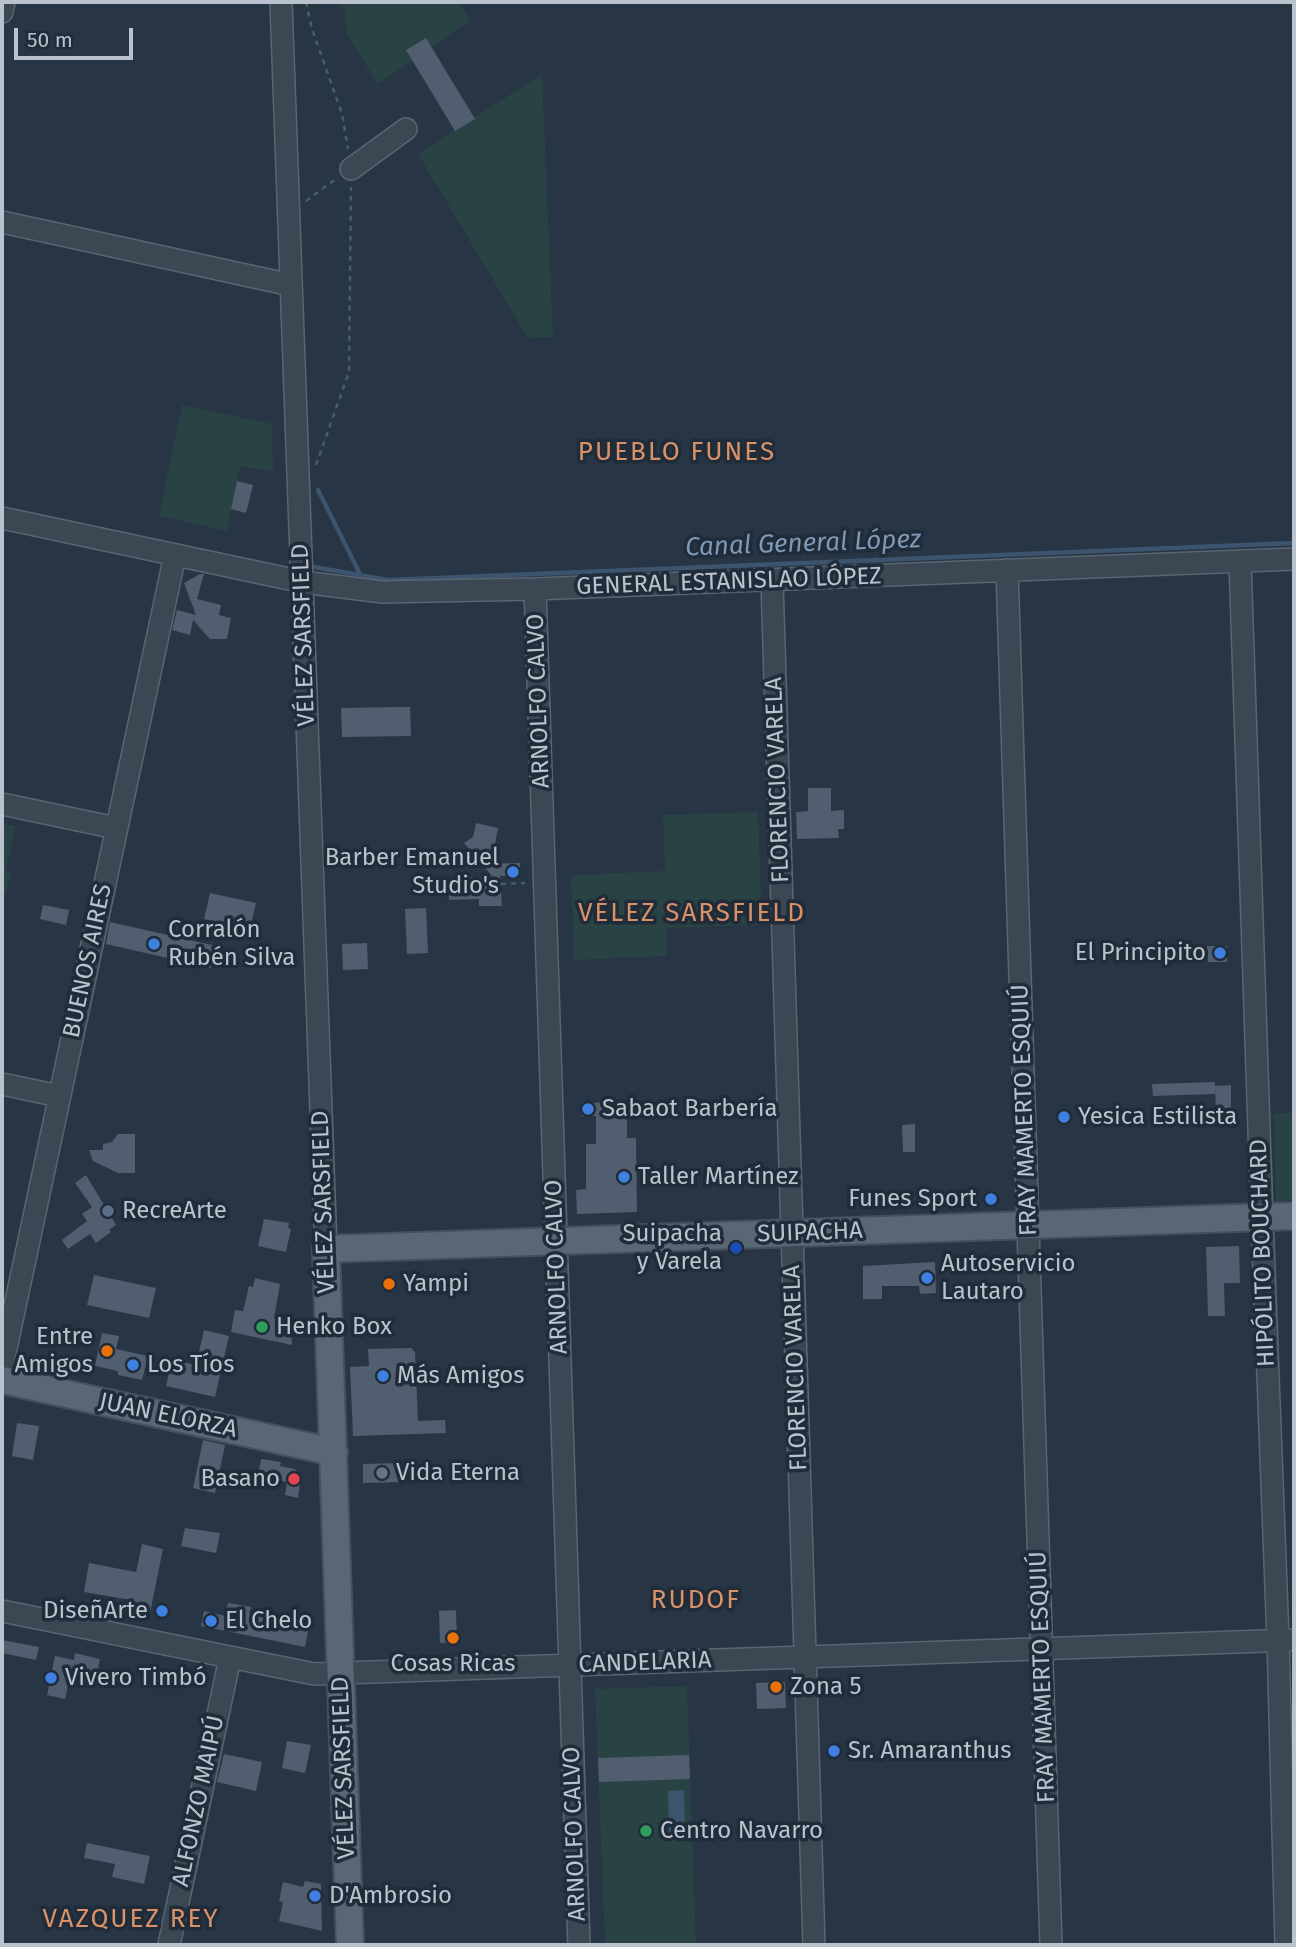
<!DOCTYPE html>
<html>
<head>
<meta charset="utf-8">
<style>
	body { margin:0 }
	#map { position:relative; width:1296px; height:1947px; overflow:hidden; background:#273544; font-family:"Fira Sans",sans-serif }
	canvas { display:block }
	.frame { position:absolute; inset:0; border:4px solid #b9c2cd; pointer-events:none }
	.scale { position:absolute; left:14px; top:28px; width:119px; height:32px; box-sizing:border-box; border:4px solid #b9c2cd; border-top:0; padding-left:9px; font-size:21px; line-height:24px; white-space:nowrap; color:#b9c2cd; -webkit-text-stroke:5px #202c39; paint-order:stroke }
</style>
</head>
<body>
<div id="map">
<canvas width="1296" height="1947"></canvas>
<div class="frame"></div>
<div class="scale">50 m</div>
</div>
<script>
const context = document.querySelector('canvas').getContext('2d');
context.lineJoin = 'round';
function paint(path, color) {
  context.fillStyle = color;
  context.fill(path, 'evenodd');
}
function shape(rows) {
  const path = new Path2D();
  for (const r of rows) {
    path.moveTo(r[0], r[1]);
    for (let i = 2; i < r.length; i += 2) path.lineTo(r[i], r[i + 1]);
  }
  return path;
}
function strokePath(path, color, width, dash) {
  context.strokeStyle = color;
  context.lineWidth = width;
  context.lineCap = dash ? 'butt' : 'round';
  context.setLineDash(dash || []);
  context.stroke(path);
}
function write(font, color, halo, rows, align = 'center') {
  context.font = font + ' "Fira Sans",sans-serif';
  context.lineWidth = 7;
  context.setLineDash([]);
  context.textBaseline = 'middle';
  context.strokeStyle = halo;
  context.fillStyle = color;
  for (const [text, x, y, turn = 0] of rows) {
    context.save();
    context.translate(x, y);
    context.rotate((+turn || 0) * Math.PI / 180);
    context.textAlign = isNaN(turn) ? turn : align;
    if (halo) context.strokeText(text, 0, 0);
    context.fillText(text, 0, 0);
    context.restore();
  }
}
paint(shape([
	[335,2,459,2,470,21,378,84,346,33,345,8],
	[542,74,553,337,528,338,418,154],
	[182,405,272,424,273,472,240,466,227,531,159,516],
	[758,812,762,925,666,928,666,956,574,960,571,875,665,871,663,815],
	[2,824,16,826,6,870,11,872,6,895,2,894],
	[1294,1113,1294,1200,1276,1201,1274,1114],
	[687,1686,696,1945,605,1945,595,1689]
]), '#294345');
paint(shape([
	[684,1790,685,1831,669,1832,668,1791]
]), '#3c546d');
strokePath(shape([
	[318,490,361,576],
	[314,567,388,580,1294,543]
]), '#3c546d', 4.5);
paint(shape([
	[426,38,475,119,455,131,406,50],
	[237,481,253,485,246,513,231,509],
	[200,574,204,574,197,599,221,605,219,615,231,618,227,639,210,639,193,620,190,635,172,630,177,610,196,615,184,583],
	[396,707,410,707,411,736,342,737,341,708],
	[808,788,831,788,831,811,844,810,844,829,838,829,839,838,797,839,796,812,808,811],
	[476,823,498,828,495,844,486,864,520,863,520,875,500,876,502,906,479,906,479,899,449,900,449,878,497,876,492,876,464,843,473,837],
	[210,893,256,903,250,929,204,919],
	[43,905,69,910,66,925,40,919],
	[426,908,428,953,407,954,405,909],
	[110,922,216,946,211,968,106,944],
	[367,943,368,969,343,970,342,944],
	[1207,946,1227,946,1227,962,1208,962],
	[1215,1082,1215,1086,1231,1085,1231,1111,1216,1111,1215,1086,1215,1094,1153,1096,1152,1084],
	[627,1102,627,1138,636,1138,637,1212,577,1214,576,1190,586,1189,586,1144,596,1144,596,1116,582,1116,582,1103],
	[915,1124,915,1152,903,1152,902,1125],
	[118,1134,135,1134,135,1173,118,1173,93,1161,89,1150,103,1150,103,1144,112,1142],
	[86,1175,116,1225,109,1230,111,1232,96,1243,90,1234,68,1249,62,1240,87,1221,82,1214,92,1207,75,1183],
	[264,1219,289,1223,288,1228,291,1229,286,1252,258,1246],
	[1239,1246,1240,1283,1224,1283,1225,1316,1208,1316,1206,1247],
	[935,1262,936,1293,920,1294,919,1286,882,1286,882,1299,863,1299,863,1266],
	[94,1275,156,1288,149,1318,87,1305],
	[255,1278,280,1284,274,1318,291,1322,292,1345,231,1332,235,1310,243,1311,249,1286,253,1287],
	[204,1330,229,1336,215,1397,166,1386,172,1360,196,1365],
	[102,1333,119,1336,116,1349,148,1356,142,1380,118,1375,118,1371,95,1366],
	[411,1348,415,1352,418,1421,445,1420,446,1433,353,1436,350,1367,369,1366,368,1349],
	[17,1423,39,1426,33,1460,12,1456],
	[203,1440,225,1445,215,1493,193,1488],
	[261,1459,281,1462,280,1466,295,1469,301,1476,298,1498,285,1495,287,1482,258,1476],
	[400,1463,401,1482,363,1483,363,1464],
	[185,1528,220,1533,216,1553,181,1546],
	[142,1544,163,1549,150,1613,129,1608,131,1600,84,1592,89,1563,136,1572],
	[228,1603,251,1607,249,1613,309,1626,305,1647,201,1626,204,1611,225,1616],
	[456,1610,457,1642,440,1643,439,1611],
	[2,1640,39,1647,36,1660,2,1653],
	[75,1653,100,1659,94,1686,69,1681,65,1699,47,1695,55,1656,74,1660],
	[785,1682,786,1708,757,1709,756,1683],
	[287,1741,311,1745,305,1773,282,1768],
	[224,1754,262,1762,256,1791,217,1782],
	[689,1755,690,1779,599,1782,598,1758],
	[87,1843,150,1856,144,1884,112,1877,115,1864,84,1858],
	[305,1881,321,1884,322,1931,279,1921,283,1902,279,1901,283,1882,303,1887]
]), '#505e6f');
const minor = shape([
	[281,2,326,1249],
	[2,12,4,2],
	[351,169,406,129],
	[2,222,291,285],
	[2,518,303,582,382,592,535,589,1294,559],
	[1240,561,1262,1218,1278,1640,1286,1945],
	[1007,570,1051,1945],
	[772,581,814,1945],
	[535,589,579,1945],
	[2,804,116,828],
	[2,1084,59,1096],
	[2,1367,175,555],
	[2,1611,314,1674,1294,1640],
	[169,1945,230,1658]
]);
const major = shape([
	[2,1380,334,1452],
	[350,1945,326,1249,1294,1216]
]);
strokePath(minor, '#5a6571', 24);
strokePath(major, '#45505d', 30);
strokePath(shape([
	[306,2,312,29,342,114,348,149],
	[306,201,337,178],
	[316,465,349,372,351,187],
	[501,884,525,883]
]), '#476061', 2.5, [5, 5]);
strokePath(minor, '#3b4753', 21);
strokePath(major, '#596673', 26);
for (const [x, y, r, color] of [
	[513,872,7,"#3f7fe0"],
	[154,944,7,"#3f7fe0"],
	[1220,953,7,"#3f7fe0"],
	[588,1109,7,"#3f7fe0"],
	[1064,1117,7,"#3f7fe0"],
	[624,1177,7,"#3f7fe0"],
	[991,1199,7,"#3f7fe0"],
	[108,1211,7,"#5c6f8a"],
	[736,1248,7,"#1a4fb4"],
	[927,1278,7,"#3f7fe0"],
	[389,1284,7,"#e8710a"],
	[262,1327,7,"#2e9e5b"],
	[107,1351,7,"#e8710a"],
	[133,1365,7,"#3f7fe0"],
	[383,1376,7,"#3f7fe0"],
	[382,1473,7,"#6b7280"],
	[294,1479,7,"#e0444e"],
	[162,1611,7,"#3f7fe0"],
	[211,1621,7,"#3f7fe0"],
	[453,1638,7,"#e8710a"],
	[51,1678,7,"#3f7fe0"],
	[776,1687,7,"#e8710a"],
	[834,1751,7,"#3f7fe0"],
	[646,1831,7,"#2e9e5b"],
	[315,1896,7,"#3f7fe0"]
]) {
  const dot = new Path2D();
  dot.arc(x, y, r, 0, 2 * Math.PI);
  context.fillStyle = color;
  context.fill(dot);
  strokePath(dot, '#202c39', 2.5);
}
write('24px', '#b9c2cd', '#202c39', [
	["GENERAL ESTANISLAO LÓPEZ",729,582,-2],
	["VÉLEZ SARSFIELD",304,635,-92],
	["ARNOLFO CALVO",539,701,-92],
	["FLORENCIO VARELA",778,780,-92],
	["BUENOS AIRES",88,961,-78],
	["FRAY MAMERTO ESQUIÚ",1025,1110,-92],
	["VÉLEZ SARSFIELD",324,1202,-92],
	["SUIPACHA",810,1233,-2],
	["HIPÓLITO BOUCHARD",1263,1253,-92],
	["ARNOLFO CALVO",557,1267,-92],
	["FLORENCIO VARELA",796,1368,-92],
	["JUAN ELORZA",168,1416,12],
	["CANDELARIA",645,1663,-2],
	["FRAY MAMERTO ESQUIÚ",1043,1677,-92],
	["VÉLEZ SARSFIELD",344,1768,-92],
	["ALFONZO MAIPÚ",199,1801,-78],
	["ARNOLFO CALVO",575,1834,-92]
]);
write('24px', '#b9c2cd', '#202c39', [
	["Barber Emanuel",499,858,"right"],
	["Studio's",499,886,"right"],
	["Corralón",168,930],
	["Rubén Silva",168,958],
	["El Principito",1206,953,"right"],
	["Sabaot Barbería",602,1109],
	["Yesica Estilista",1078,1117],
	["Taller Martínez",638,1177],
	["Funes Sport",977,1199,"right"],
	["RecreArte",122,1211],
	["Suipacha",722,1234,"right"],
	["y Varela",722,1262,"right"],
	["Autoservicio",941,1264],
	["Lautaro",941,1292],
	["Yampi",403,1284],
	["Henko Box",276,1327],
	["Entre",93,1337,"right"],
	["Amigos",93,1365,"right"],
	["Los Tíos",147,1365],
	["Más Amigos",397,1376],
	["Vida Eterna",396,1473],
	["Basano",280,1479,"right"],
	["DiseñArte",148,1611,"right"],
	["El Chelo",225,1621],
	["Cosas Ricas",453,1664,"center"],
	["Vivero Timbó",65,1678],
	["Zona 5",790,1687],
	["Sr. Amaranthus",848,1751],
	["Centro Navarro",660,1831],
	["D'Ambrosio",329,1896]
], 'left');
context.letterSpacing = '2px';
write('26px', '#d99268', '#202c39', [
	["PUEBLO FUNES",677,453],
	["VÉLEZ SARSFIELD",692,914],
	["RUDOF",696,1601],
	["VAZQUEZ REY",131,1920]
]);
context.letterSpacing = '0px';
write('italic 26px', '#7f99b4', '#202c39', [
	["Canal General López",803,544,-2]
]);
</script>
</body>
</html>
